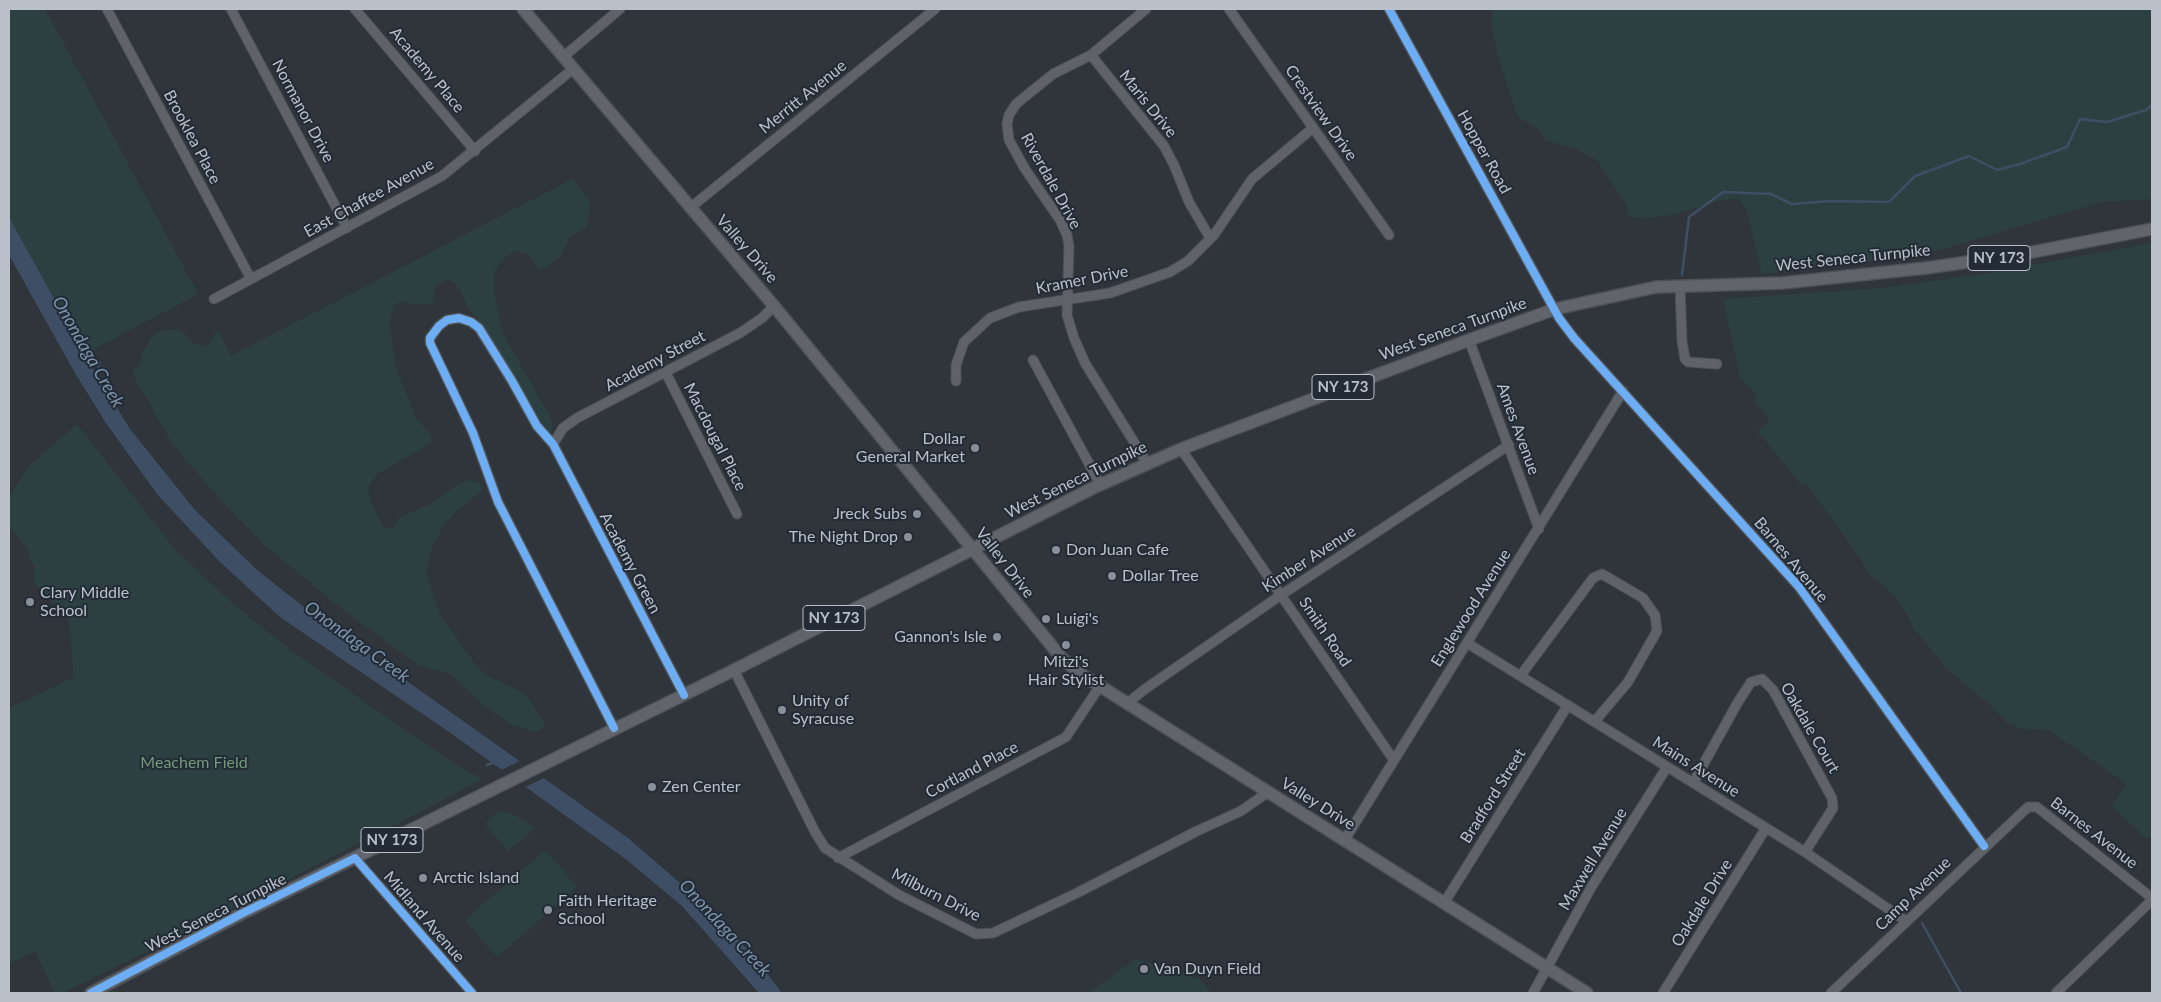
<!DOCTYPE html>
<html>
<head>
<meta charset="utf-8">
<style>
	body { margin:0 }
	#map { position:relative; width:2161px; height:1002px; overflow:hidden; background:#2f353b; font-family:Lato,sans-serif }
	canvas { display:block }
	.frame { position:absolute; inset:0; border:10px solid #bac1cb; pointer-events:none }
</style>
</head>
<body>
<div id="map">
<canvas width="2161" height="1002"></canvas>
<div class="frame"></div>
</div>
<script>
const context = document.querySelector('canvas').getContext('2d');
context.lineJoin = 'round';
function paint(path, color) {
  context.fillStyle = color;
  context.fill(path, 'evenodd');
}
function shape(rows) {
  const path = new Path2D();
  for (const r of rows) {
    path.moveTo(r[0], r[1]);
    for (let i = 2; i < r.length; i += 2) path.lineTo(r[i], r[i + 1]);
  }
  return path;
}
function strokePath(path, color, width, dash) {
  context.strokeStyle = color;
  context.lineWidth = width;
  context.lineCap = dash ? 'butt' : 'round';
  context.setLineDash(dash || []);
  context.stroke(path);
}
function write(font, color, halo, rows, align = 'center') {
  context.font = font + ' Lato,sans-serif';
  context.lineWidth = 4;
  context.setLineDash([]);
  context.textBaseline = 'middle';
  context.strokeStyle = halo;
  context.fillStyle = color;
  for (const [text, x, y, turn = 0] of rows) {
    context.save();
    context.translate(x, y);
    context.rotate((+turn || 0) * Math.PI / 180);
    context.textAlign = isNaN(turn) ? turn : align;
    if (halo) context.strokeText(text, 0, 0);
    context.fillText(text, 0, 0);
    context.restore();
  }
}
paint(shape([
	[9,9,45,9,198,294,85,354,9,217],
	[1493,9,2152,9,2152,199,2102,202,1919,256,1762,274,1747,211,1738,198,1719,201,1671,215,1646,218,1629,217,1627,205,1597,160,1572,147,1546,141,1538,129,1518,117,1498,56,1491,24],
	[572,179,590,201,587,227,571,236,561,255,547,267,540,270,528,255,516,250,500,262,494,273,494,293,502,332,549,415,553,425,551,433,548,432,477,318,468,308,462,293,455,283,447,279,435,287,433,303,420,305,400,301,394,306,389,323,396,368,416,418,431,436,431,443,377,474,368,488,371,502,384,528,393,527,400,517,430,504,457,485,470,480,479,483,482,491,457,511,444,525,432,546,426,573,440,614,475,664,486,675,525,694,545,724,543,728,535,732,510,724,481,703,450,674,416,664,341,608,263,544,218,497,174,446,132,373,140,363,143,352,151,337,159,331,180,329,191,342,204,346,210,343,218,330,231,356],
	[2152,243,2152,835,2147,839,2112,806,2126,783,2049,731,2019,728,2007,723,1988,703,1948,670,1915,630,1902,606,1885,586,1868,573,1860,558,1806,483,1802,485,1758,432,1769,420,1755,402,1756,395,1740,376,1723,299,1883,288,1989,273],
	[77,424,176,551,232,603,288,648,399,726,455,764,483,779,201,925,62,993,55,993,35,951,10,963,9,959,9,708,74,677,69,620,35,584,34,565,29,558,28,549,9,526,9,498,27,468],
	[500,810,516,816,535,828,508,851,485,823],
	[545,850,577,887,497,957,465,920],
	[1136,959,1201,980,1211,993,1088,993]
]), '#2c4042');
paint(shape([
	[9,217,94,371,130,429,195,510,257,570,318,618,628,838,703,903,749,951,782,993,759,993,682,906,627,860,452,734,280,617,220,562,157,494,106,423,75,373,9,255]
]), '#3e4f65');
paint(shape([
	[522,760,546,777,523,788,499,771]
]), '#2f353b');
strokePath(shape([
	[1682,275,1689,217,1723,192,1771,194,1792,204,1830,201,1889,202,1915,176,1969,156,1997,170,2020,164,2067,147,2080,119,2107,122,2146,110,2152,105],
	[97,374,100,362],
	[487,765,495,762],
	[1922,923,1961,993]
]), '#3e4f65', 2.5);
const minor = shape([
	[107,9,251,279],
	[231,9,347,228],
	[355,9,475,151],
	[1146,9,1091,55,1053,74,1016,104,1009,115,1007,124,1009,140,1025,169,1060,220,1067,235,1069,246,1067,315,1074,338,1085,363,1147,463],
	[1229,9,1389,235],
	[1389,9,1559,318,1574,338,1799,587,1984,846],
	[1091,55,1164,146,1174,165,1189,202,1210,238],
	[563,57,620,9],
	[690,208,935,9],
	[1680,286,1682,341,1685,359,1688,362,1717,364],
	[214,299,442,176,573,69],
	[1469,340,1539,529],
	[1033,360,1100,484],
	[666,373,737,514],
	[956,381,956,365,964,342,990,318,1019,307,1110,293,1170,272,1188,261,1214,235,1252,179,1313,128],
	[553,444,563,428,577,418,740,333,762,318,774,306],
	[1181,449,1393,759],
	[1467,643,1805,852,1906,921],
	[734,670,815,832,825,848,899,895,976,934,993,933,1079,892,1197,831,1241,811,1268,792],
	[1521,675,1593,578,1602,574,1643,598,1655,615,1657,631,1628,682,1595,721],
	[1129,702,1145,689,1281,595,1509,445],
	[614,728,498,502,473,433,430,343,430,338,439,326,447,320,459,318,471,322,479,328,512,381,537,426,553,444,684,695],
	[1693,783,1738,702,1751,682,1762,679,1773,690,1832,798,1833,808,1805,852],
	[1344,841,1623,391],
	[355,858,472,993],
	[838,858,1066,737,1100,686],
	[1444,903,1568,705],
	[1533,993,1592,886,1667,767],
	[1663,993,1766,828],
	[1831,993,2028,807,2037,807,2152,898],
	[2056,993,2152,900]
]);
const major = shape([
	[523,9,774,306,1060,656,1076,671,1587,993],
	[91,993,241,914,734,670,1095,487,1181,449,1469,340,1555,309,1656,287,1782,283,1926,268,2017,255,2152,229]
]);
strokePath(minor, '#4c5156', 11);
strokePath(major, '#4c5158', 14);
strokePath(minor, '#5f6369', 9);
strokePath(major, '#61656b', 11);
strokePath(shape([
	[1389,9,1559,318,1574,338,1799,587,1984,846],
	[614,728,498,502,473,433,430,343,430,338,439,326,447,320,459,318,471,322,479,328,512,381,537,426,553,444,684,695],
	[91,993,241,914,355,858,472,993]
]), '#6dadf4', 8);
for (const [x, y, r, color] of [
	[975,448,5,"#899099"],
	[917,514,5,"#899099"],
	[908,537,5,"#899099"],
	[1056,550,5,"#899099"],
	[1112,576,5,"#899099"],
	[30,602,5,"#899099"],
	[1046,619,5,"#899099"],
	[997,637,5,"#899099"],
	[1066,645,5,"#899099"],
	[782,710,5,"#899099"],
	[652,787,5,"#899099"],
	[423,878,5,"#899099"],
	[548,910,5,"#899099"],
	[1144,969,5,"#899099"]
]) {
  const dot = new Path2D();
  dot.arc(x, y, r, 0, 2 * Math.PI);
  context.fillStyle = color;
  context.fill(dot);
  strokePath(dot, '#222b36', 2);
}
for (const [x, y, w] of [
	[1999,258,62],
	[1343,387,62],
	[834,618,62],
	[392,840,62]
]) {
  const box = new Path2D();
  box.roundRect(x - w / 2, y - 12.5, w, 25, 4);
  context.fillStyle = '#222b36';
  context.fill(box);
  strokePath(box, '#bac1cb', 1);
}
write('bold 15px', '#bac1cb', null, [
	["NY 173",1999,258],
	["NY 173",1343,387],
	["NY 173",834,618],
	["NY 173",392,840]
]);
write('16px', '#bac1cb', '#222b36', [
	["Academy Place",427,70,50],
	["Merritt Avenue",803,97,-39],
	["Maris Drive",1148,104,51],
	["Normanor Drive",303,111,62],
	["Crestview Drive",1321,113,55],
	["Brooklea Place",192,137,62],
	["Hopper Road",1484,152,61],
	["Riverdale Drive",1051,181,61],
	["East Chaffee Avenue",369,198,-29],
	["Valley Drive",747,249,49],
	["West Seneca Turnpike",1853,258,-6],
	["Kramer Drive",1082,280,-11],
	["West Seneca Turnpike",1453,329,-20],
	["Academy Street",655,361,-28],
	["Ames Avenue",1518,429,70],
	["Macdougal Place",715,437,63],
	["West Seneca Turnpike",1076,480,-26],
	["Kimber Avenue",1309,559,-33],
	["Barnes Avenue",1791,560,50],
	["Academy Green",630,563,62],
	["Valley Drive",1005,563,52],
	["Englewood Avenue",1471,608,-58],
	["Smith Road",1325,632,56],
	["Oakdale Court",1810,728,60],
	["Mains Avenue",1696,767,32],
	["Cortland Place",972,770,-28],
	["Bradford Street",1493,796,-58],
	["Valley Drive",1318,804,32],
	["Barnes Avenue",2094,833,38],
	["Maxwell Avenue",1593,859,-59],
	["Camp Avenue",1913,894,-44],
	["Milburn Drive",936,895,27],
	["Oakdale Drive",1702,903,-58],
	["West Seneca Turnpike",216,913,-27],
	["Midland Avenue",424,917,49]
]);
write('16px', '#bac1cb', '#222b36', [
	["Dollar",965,439,"right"],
	["General Market",965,457,"right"],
	["Jreck Subs",907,514,"right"],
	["The Night Drop",898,537,"right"],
	["Don Juan Cafe",1066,550],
	["Dollar Tree",1122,576],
	["Clary Middle",40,593],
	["School",40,611],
	["Luigi's",1056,619],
	["Gannon's Isle",987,637,"right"],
	["Mitzi's",1066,662,"center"],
	["Hair Stylist",1066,680,"center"],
	["Unity of",792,701],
	["Syracuse",792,719],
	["Zen Center",662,787],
	["Arctic Island",433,878],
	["Faith Heritage",558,901],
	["School",558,919],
	["Van Duyn Field",1154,969]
], 'left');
write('16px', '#739a7b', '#222b36', [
	["Meachem Field",194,763]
]);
write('italic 18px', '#7d93ab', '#222b36', [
	["Onondaga Creek",88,352,60],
	["Onondaga Creek",357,642,36],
	["Onondaga Creek",725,928,47]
]);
</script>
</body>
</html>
